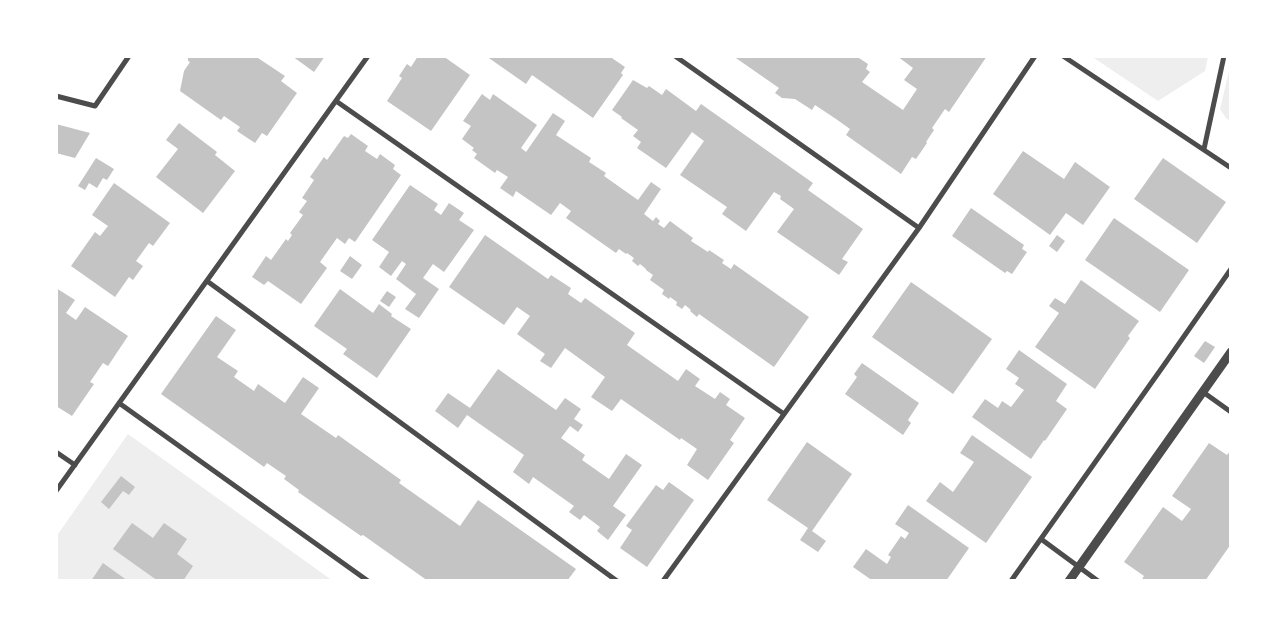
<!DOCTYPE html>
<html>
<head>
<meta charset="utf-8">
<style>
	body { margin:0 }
	#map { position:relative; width:1287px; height:637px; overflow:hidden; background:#fff; font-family:"DM Sans",sans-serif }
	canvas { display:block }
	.frame { position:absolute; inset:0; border:58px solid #fff; pointer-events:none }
</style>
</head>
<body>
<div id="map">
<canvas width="1287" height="637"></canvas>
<div class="frame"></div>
</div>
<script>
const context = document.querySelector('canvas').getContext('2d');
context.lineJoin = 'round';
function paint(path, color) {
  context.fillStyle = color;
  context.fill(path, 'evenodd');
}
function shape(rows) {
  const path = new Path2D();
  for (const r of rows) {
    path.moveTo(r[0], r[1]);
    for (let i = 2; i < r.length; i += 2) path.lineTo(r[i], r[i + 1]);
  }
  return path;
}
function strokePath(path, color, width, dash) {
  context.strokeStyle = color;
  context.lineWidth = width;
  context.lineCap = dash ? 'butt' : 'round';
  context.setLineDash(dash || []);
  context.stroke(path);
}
paint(shape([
	[1091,56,1208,56,1205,71,1158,101],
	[1230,67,1231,67,1231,122,1226,118,1220,109],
	[128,434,333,581,56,581,56,537]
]), '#eee');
paint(shape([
	[189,56,255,56,285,76,281,81,297,93,267,136,262,133,255,143,237,131,240,127,224,116,221,120,180,91,184,71,190,62,188,61,188,58],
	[292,56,325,56,314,72],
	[418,56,443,56,470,75,431,131,387,101,402,78,399,76,407,64,411,67],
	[486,56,609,56,625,67,621,73,623,75,593,118,532,75,526,84],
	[733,56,856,56,868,64,866,69,870,72,862,82,903,110,917,89,904,80,913,68,897,56,987,56,949,112,945,109,932,128,934,130,926,142,927,143,916,159,912,157,901,174,846,135,850,129,836,119,815,105,812,110,795,99,782,98,775,93,779,88],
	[633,80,647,88,649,86,662,95,666,89,696,111,701,104,813,183,808,190,863,229,842,259,848,262,839,275,777,232,794,209,780,199,781,196,774,192,746,231,722,214,727,207,680,175,704,141,692,132,666,168,637,148,641,142,633,136,638,130,621,118,622,117,612,110],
	[482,94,490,100,493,94,537,125,521,148,526,152,553,113,565,121,556,135,591,158,589,162,606,173,604,176,638,200,651,182,661,189,644,214,653,221,656,217,660,221,658,224,664,228,670,221,693,238,691,241,708,252,709,250,724,260,722,263,731,269,734,264,809,317,774,367,699,314,697,317,690,311,691,310,685,305,682,309,676,305,677,302,670,297,669,299,662,294,664,290,650,280,653,275,646,270,646,269,640,264,638,266,632,261,634,258,627,253,626,254,619,249,616,253,566,218,571,211,560,203,551,215,516,191,513,197,500,188,508,177,497,170,495,173,474,158,477,154,472,150,474,148,462,139,471,126,463,121],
	[179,123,217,152,215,155,235,171,203,213,156,177,178,149,166,140],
	[56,124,90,133,75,158,56,153],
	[351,134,368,146,365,151,377,159,380,154,395,165,393,169,401,175,355,242,349,238,345,244,337,238,320,262,327,268,301,304,268,281,264,285,252,277,266,256,271,260,286,239,288,241,292,235,290,233,303,215,299,212,307,201,302,198,314,180,310,177,324,157,327,160,344,136,348,138],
	[1023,151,1064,179,1075,162,1110,187,1083,225,1066,213,1050,235,993,194],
	[96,158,114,169,107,180,103,178,97,188,89,183,85,190,78,186],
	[1163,158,1226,202,1197,243,1134,199],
	[114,183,170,223,153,246,149,243,136,261,143,266,133,280,129,277,115,297,71,266,95,232,100,236,108,226,92,215],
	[410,185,438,204,434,210,441,215,449,203,464,213,459,220,474,230,444,272,433,264,423,278,439,289,419,318,405,309,416,294,396,279,406,264,402,261,391,276,379,267,389,252,372,240],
	[971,208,1024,245,1022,249,1027,252,1012,274,1007,271,1005,273,952,236],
	[1114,218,1189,270,1160,312,1085,260],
	[485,235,548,279,551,275,571,288,568,294,581,303,585,298,635,333,627,345,678,381,686,369,700,379,695,386,715,399,720,392,730,399,726,405,745,418,730,440,734,443,708,480,687,465,697,449,681,438,680,440,621,399,612,411,591,397,605,377,565,348,551,368,540,361,545,354,517,334,530,316,517,307,504,325,449,287],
	[1057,235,1065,241,1057,252,1049,246],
	[350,256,362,265,352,279,340,271],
	[1081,280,1139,321,1128,336,1130,338,1095,389,1035,347,1059,313,1049,306,1055,298,1065,304],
	[911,282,992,339,953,394,872,337],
	[56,288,75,300,66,313,76,320,85,307,128,336,108,366,103,363,90,382,94,384,72,416,56,406],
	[340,289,373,313,379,304,392,314,391,316,411,329,377,378,343,354,347,349,314,326],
	[387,291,396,297,389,307,380,301],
	[216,316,236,330,217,357,238,371,234,377,254,391,258,384,285,403,303,377,319,388,301,414,336,438,338,435,401,480,399,483,460,526,478,500,576,569,567,581,428,581,363,535,361,536,298,492,299,490,284,479,286,476,267,463,264,467,161,394],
	[1205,341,1215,347,1204,363,1194,356],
	[1019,350,1067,384,1056,401,1067,409,1045,441,1044,440,1031,459,972,417,985,399,998,408,1002,401,1011,407,1024,390,1015,384,1019,378,1006,369],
	[862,363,919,403,908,420,911,423,903,435,845,394,857,377,854,374],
	[498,369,556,410,565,398,581,409,574,419,583,425,578,432,570,426,561,438,585,455,582,460,609,479,626,454,642,465,613,506,626,515,608,540,597,531,600,527,584,515,580,520,569,512,574,506,533,477,529,484,513,472,524,455,467,415,458,428,435,411,448,393,470,408],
	[972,435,1032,477,986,543,926,501,940,482,953,492,974,462,960,453],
	[807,442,852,474,812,531,826,541,818,552,800,540,808,528,767,500],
	[1209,443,1227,455,1231,450,1231,544,1205,581,1141,581,1144,576,1124,562,1163,507,1182,521,1191,509,1172,496],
	[121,476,135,487,129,495,123,491,109,509,101,502],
	[669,482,694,500,647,567,620,548,632,530,626,526,656,485,663,490],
	[908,505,969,548,946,581,873,581,853,567,866,549,887,564,891,557,888,555,901,536,905,539,909,533,895,524],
	[132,523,153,538,164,523,187,539,177,554,193,566,183,581,158,581,113,549],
	[103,563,128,581,91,581]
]), '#c4c4c4');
strokePath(shape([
	[675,56,919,228],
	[1063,56,1231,168],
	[56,96,95,106,129,56],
	[336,101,784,414],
	[1204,149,1224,56],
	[207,281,617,581],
	[1203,392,1231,412],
	[119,403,368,581],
	[56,452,75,465],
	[56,491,368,56],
	[1041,539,1098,581],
	[663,581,919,228,1035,56],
	[1011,581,1164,365,1231,269]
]), '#4c4c4c', 5);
strokePath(shape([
	[1069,581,1231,352]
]), '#4c4c4c', 9);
</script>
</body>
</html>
